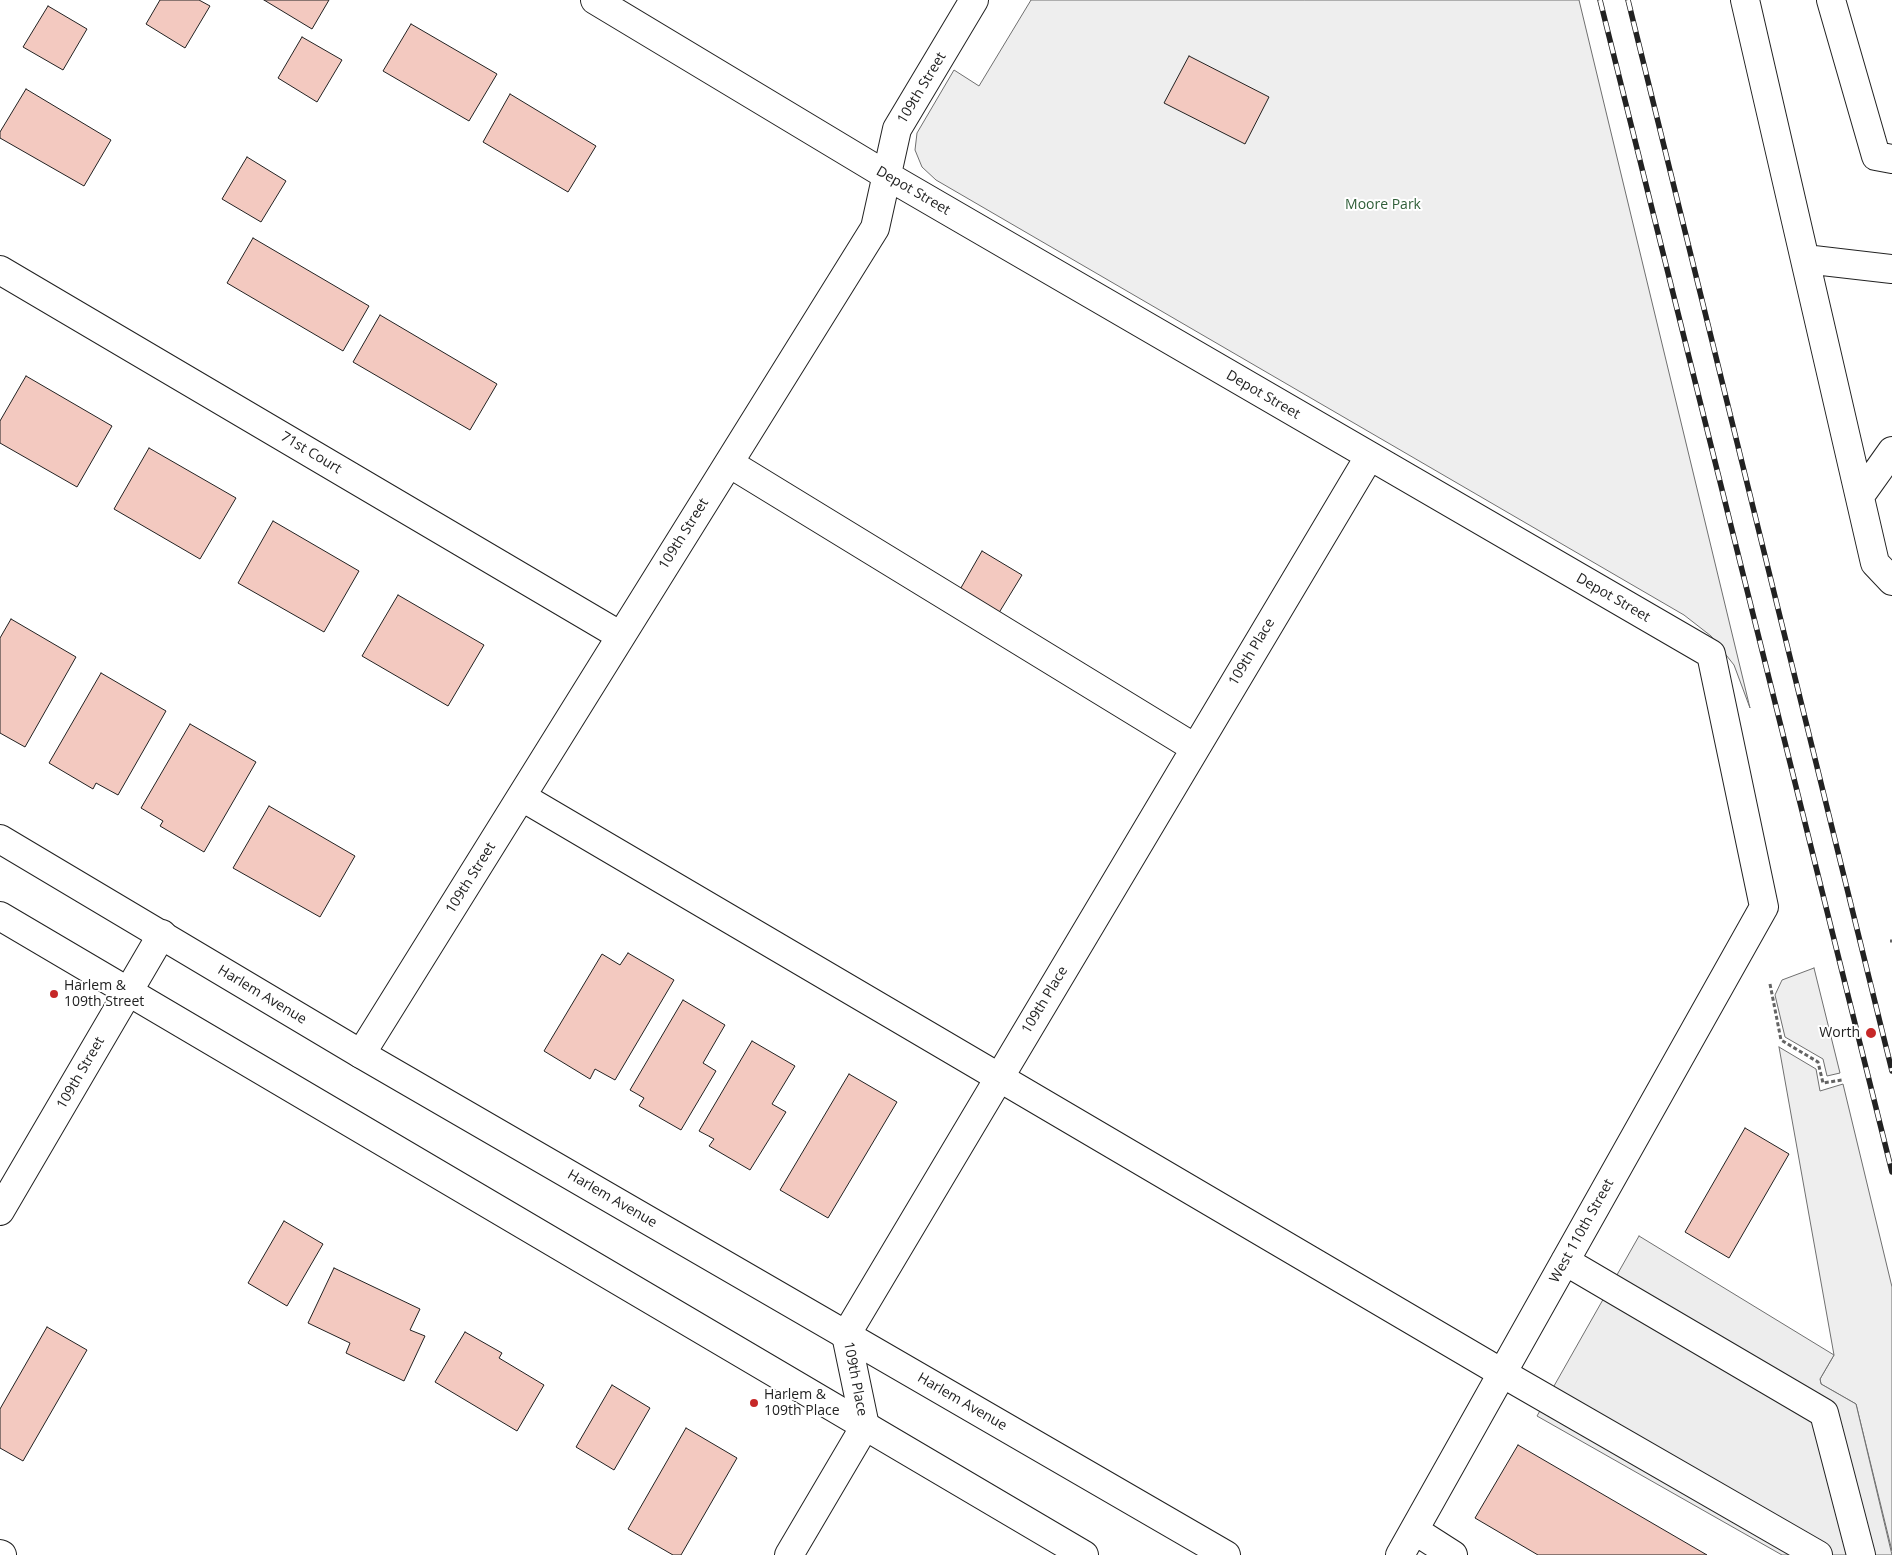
<!DOCTYPE html>
<html>
<head>
<meta charset="utf-8">
<style>
	body { margin:0 }
	canvas { display:block; background:#fff }
</style>
</head>
<body>
<canvas width="1892" height="1555"></canvas>
<script>
const context = document.querySelector('canvas').getContext('2d');
context.lineJoin = 'round';
function paint(path, color) {
  context.fillStyle = color;
  context.fill(path, 'evenodd');
}
function shape(rows) {
  const path = new Path2D();
  for (const r of rows) {
    path.moveTo(r[0], r[1]);
    for (let i = 2; i < r.length; i += 2) path.lineTo(r[i], r[i + 1]);
  }
  return path;
}
function strokePath(path, color, width, dash) {
  context.strokeStyle = color;
  context.lineWidth = width;
  context.lineCap = dash ? 'butt' : 'round';
  context.setLineDash(dash || []);
  context.stroke(path);
}
function write(font, color, halo, rows, align = 'center') {
  context.font = font + ' "Open Sans",sans-serif';
  context.lineWidth = 4;
  context.setLineDash([]);
  context.textBaseline = 'middle';
  context.strokeStyle = halo;
  context.fillStyle = color;
  for (const [text, x, y, turn = 0] of rows) {
    context.save();
    context.translate(x, y);
    context.rotate((+turn || 0) * Math.PI / 180);
    context.textAlign = isNaN(turn) ? turn : align;
    if (halo) context.strokeText(text, 0, 0);
    context.fillText(text, 0, 0);
    context.restore();
  }
}
const green = shape([
	[1031,0,1579,0,1750,708,1734,665,1711,636,1684,615,936,180,922,167,915,150,917,133,954,70,979,86,1031,0],
	[1814,968,1840,1073,1827,1076,1823,1059,1785,1037,1775,995,1782,980,1814,968],
	[1779,1047,1816,1069,1820,1091,1843,1084,1892,1287,1892,1551,1856,1404,1821,1384,1820,1379,1834,1355,1779,1047]
]);
paint(green, '#eee');
strokePath(green, '#6f6f6f', 1);
const parking = shape([
	[1639,1236,1834,1355,1820,1379,1821,1384,1856,1404,1892,1555,1782,1555,1537,1416,1639,1236]
]);
paint(parking, '#ededed');
strokePath(parking, '#6f6f6f', 1);
const building = shape([
	[160,0,199,0,210,6,185,48,146,24,160,0],
	[264,0,329,0,312,29,264,0],
	[48,6,87,29,63,70,23,47,48,6],
	[411,24,497,74,469,121,383,71,411,24],
	[302,37,342,60,317,102,278,78,302,37],
	[1189,56,1269,97,1245,144,1164,103,1189,56],
	[26,89,111,140,84,186,0,138,0,132,26,89],
	[510,94,596,146,568,192,483,142,510,94],
	[247,157,286,181,261,222,222,199,247,157],
	[253,238,369,306,343,351,227,283,253,238],
	[380,315,497,384,470,430,353,362,380,315],
	[26,376,112,426,77,487,0,443,0,421,26,376],
	[149,448,236,498,200,559,114,509,149,448],
	[273,521,359,571,324,632,238,583,273,521],
	[982,551,1022,575,997,616,958,593,982,551],
	[398,595,484,645,448,706,362,656,398,595],
	[11,619,76,657,25,747,0,733,0,638,11,619],
	[101,673,166,711,118,795,96,783,93,789,49,763,101,673],
	[190,724,256,762,204,852,160,826,163,821,141,808,190,724],
	[269,806,355,856,320,917,233,868,269,806],
	[628,953,674,980,615,1080,595,1069,590,1079,544,1051,602,954,620,965,628,953],
	[683,1000,725,1025,703,1063,716,1071,681,1130,639,1106,644,1098,630,1090,683,1000],
	[752,1041,795,1066,772,1104,786,1112,750,1170,709,1146,714,1139,699,1131,752,1041],
	[849,1074,897,1102,828,1218,780,1190,849,1074],
	[1745,1128,1789,1154,1729,1258,1685,1232,1745,1128],
	[284,1221,323,1244,287,1306,248,1283,284,1221],
	[334,1268,420,1309,410,1330,425,1336,404,1381,346,1353,350,1343,308,1323,334,1268],
	[47,1327,87,1350,23,1461,0,1448,0,1409,47,1327],
	[465,1332,502,1353,499,1358,544,1385,517,1431,435,1382,465,1332],
	[612,1385,650,1408,614,1470,576,1447,612,1385],
	[686,1428,737,1458,681,1555,673,1555,628,1529,686,1428],
	[1518,1445,1707,1555,1538,1555,1475,1518,1518,1445]
]);
paint(building, '#f3c9c0');
strokePath(building, '#222', 1);
const minor = shape([
	[595,0,886,175,1711,654,1764,907,1400,1555],
	[1745,0,1875,563,1892,581],
	[1831,0,1876,156,1892,159],
	[1805,259,1892,269],
	[0,270,621,636],
	[729,463,1195,748],
	[1860,496,1892,451],
	[522,797,1502,1373,1818,1555],
	[361,1054,875,228,897,129,974,0],
	[0,1211,162,934],
	[1565,1261,1824,1413,1861,1555],
	[1414,1530,1453,1555],
	[0,1554,2,1555],
	[789,1555,865,1426,846,1335,1369,457]
]);
const major = shape([
	[0,839,361,1054,1226,1555],
	[0,916,1084,1555]
]);
strokePath(minor, '#222', 30);
strokePath(major, '#222', 30);
strokePath(shape([
	[1890,941,1892,941],
	[1770,984,1781,1040,1818,1062,1823,1083,1842,1080]
]), '#646464', 3, [4, 2.5]);
strokePath(minor, '#fff', 28);
strokePath(major, '#fff', 28);
const rail = shape([
	[1600,0,1892,1172],
	[1628,0,1892,1071]
]);
strokePath(rail, '#222', 5.5);
strokePath(rail, '#fff', 4, [11]);
for (const [x, y, r, color] of [
	[54,994,5,"#c62828"],
	[1871,1033,6,"#c62828"],
	[754,1403,5,"#c62828"]
]) {
  const dot = new Path2D();
  dot.arc(x, y, r, 0, 2 * Math.PI);
  context.fillStyle = color;
  context.fill(dot);
  strokePath(dot, '#fff', 2);
}
write('14px', '#222', '#fff', [
	["109th Street",922,88,-59],
	["Depot Street",913,191,30],
	["Depot Street",1263,395,30],
	["71st Court",311,453,31],
	["109th Street",684,534,-58],
	["Depot Street",1613,598,30],
	["109th Place",1252,652,-59],
	["109th Street",471,878,-58],
	["Harlem Avenue",262,995,31],
	["109th Place",1045,1000,-59],
	["109th Street",81,1073,-60],
	["Harlem Avenue",612,1199,30],
	["West 110th Street",1582,1231,-61],
	["109th Place",855,1379,79],
	["Harlem Avenue",962,1402,30]
]);
write('14px', '#2f5e38', '#fff', [
	["Moore Park",1383,205]
]);
write('14px', '#222', '#fff', [
	["Harlem &",64,986],
	["109th Street",64,1002],
	["Worth",1860,1033,"right"],
	["Harlem &",764,1395],
	["109th Place",764,1411]
], 'left');
</script>
</body>
</html>
